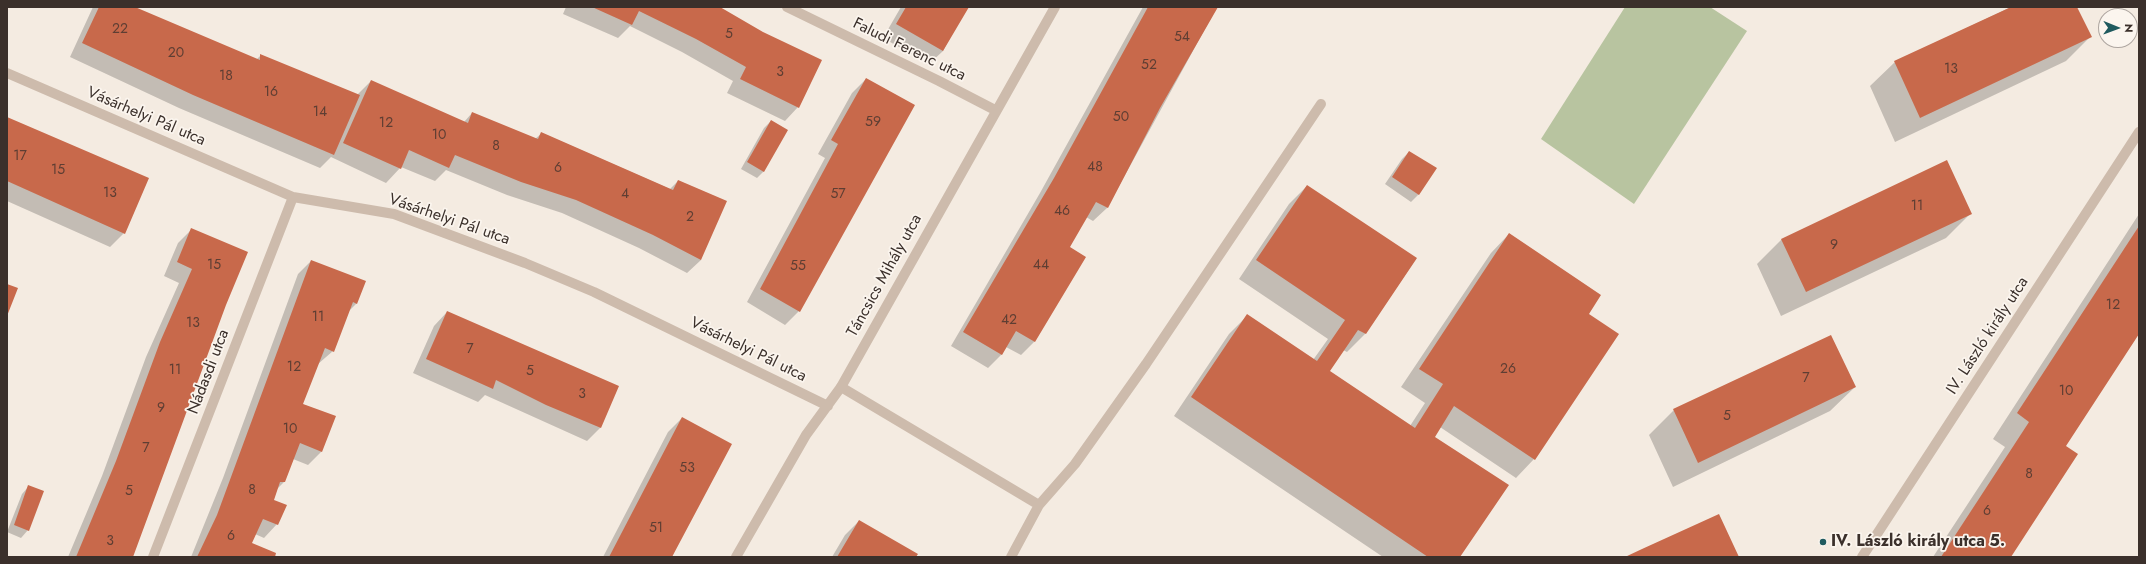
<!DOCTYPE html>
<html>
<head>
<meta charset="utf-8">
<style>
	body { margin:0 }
	#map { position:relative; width:2146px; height:564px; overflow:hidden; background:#f4ebe1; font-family:Jost,sans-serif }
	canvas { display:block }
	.frame { position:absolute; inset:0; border:8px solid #3b302b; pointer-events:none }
	.north { position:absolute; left:2098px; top:8px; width:40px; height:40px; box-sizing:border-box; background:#fbf5ee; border:1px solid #aea6a0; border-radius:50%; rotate:91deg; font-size:11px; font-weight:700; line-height:16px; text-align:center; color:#3b302b }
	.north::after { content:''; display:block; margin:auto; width:14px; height:18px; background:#1f5a5e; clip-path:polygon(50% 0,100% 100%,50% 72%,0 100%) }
</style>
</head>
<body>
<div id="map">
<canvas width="2146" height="564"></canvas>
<div class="frame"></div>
<div class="north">N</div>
</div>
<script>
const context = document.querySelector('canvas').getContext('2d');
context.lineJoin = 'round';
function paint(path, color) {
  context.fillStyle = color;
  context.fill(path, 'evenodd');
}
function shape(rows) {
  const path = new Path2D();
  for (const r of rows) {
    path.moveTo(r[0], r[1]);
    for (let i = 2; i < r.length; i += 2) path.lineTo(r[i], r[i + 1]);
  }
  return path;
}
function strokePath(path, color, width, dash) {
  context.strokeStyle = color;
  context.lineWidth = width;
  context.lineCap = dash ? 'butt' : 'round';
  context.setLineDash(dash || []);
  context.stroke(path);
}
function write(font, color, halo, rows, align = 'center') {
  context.font = font + ' Jost,sans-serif';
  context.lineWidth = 3.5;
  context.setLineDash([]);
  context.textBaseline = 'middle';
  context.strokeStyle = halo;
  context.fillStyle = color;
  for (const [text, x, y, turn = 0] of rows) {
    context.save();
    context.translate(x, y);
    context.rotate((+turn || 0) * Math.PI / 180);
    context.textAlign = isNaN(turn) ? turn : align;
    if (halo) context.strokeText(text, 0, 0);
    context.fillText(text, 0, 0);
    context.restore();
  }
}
paint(shape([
	[1625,7,1710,7,1747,31,1634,204,1541,139]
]), '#b8c4a0');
paint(shape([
	[93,7,133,7,256,60,261,55,357,95,371,81,464,122,472,113,535,139,542,133,670,189,678,181,701,260,687,273,639,248,562,213,507,195,446,170,435,181,401,167,386,183,331,157,320,168,179,108,70,57],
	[566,7,718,7,798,107,785,121,727,93,733,81,682,52,630,26,618,38,563,14],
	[901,7,967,7,943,51,929,64,883,38],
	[1143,7,1217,7,1107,208,1093,221,1086,217,1069,247,1085,257,1034,342,1021,355,1006,347,1002,354,988,368,951,346,1040,193],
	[2011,7,2076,7,2091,36,2066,61,1895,142,1870,86,1895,62],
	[866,79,799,311,785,325,747,302,825,158,818,154,852,93],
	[7,118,124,233,110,247,7,201],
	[771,121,764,171,757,178,741,169,764,128],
	[1409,152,1419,194,1411,202,1385,184,1402,159],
	[1307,186,1416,259,1365,334,1347,352,1343,350,1328,371,1410,426,1425,403,1401,387,1491,253,1509,234,1587,314,1534,459,1516,478,1440,427,1433,437,1459,557,1383,557,1174,416,1229,334,1247,316,1313,360,1328,339,1239,279,1289,204],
	[1970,214,1946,238,1781,316,1757,264,1782,239],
	[2139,214,2139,332,2064,446,2009,557,1933,557,2005,447,1993,439],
	[191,230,225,305,131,557,68,557,102,476,146,357,179,283,164,276,178,243],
	[311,261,357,303,349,311,333,351,318,364,302,404,335,417,321,452,308,465,293,459,284,482,277,489,273,500,277,524,264,538,255,534,251,544,273,557,191,557,223,478,298,274],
	[447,312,617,386,600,428,587,441,485,395,478,402,413,373,434,326],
	[1855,387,1830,411,1673,487,1649,435,1674,410],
	[682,418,671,557,603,557,668,432],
	[29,486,28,530,21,538,7,532,22,494],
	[859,521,915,557,832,557,845,535]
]), '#0003');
paint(shape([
	[99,7,135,7,260,60,260,54,360,95,334,155,193,95,82,43],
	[592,7,720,7,763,32,822,60,799,108,740,79,746,67,696,39,639,11,632,25],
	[906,7,969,7,943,51,896,24],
	[1148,7,1218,7,1160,108,1108,208,1096,202,1070,247,1086,257,1035,342,1016,331,1002,355,963,332,1054,178],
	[2011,7,2077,7,2092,37,1920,118,1894,61],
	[866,78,915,105,800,312,760,289,838,144,831,140],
	[371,80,468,123,472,112,538,139,541,132,673,190,678,180,727,201,701,260,653,235,576,200,521,182,455,155,449,168,409,150,401,169,343,143],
	[7,117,149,178,125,234,7,181],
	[771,120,788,130,764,172,747,162],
	[1409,151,1437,168,1419,195,1392,177],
	[1947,160,1972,214,1806,292,1781,239],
	[1307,185,1417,258,1366,334,1358,330,1330,371,1415,428,1443,384,1419,369,1509,233,1601,295,1589,314,1619,334,1535,460,1454,406,1435,437,1509,485,1460,557,1428,557,1191,397,1247,314,1317,361,1345,320,1256,260],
	[2139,226,2139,334,2066,446,2078,454,2011,557,1941,557,2029,422,2017,413],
	[191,228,248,252,226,305,133,557,76,557,116,461,160,342,192,269,177,262],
	[311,260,366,281,357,304,353,302,334,352,325,348,303,404,336,416,322,452,300,443,285,482,280,482,274,500,287,505,278,525,263,519,252,543,276,553,275,557,197,557,217,515],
	[7,284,18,288,7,316],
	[447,311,619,386,601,428,546,405,496,380,493,389,426,359],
	[1831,335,1856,387,1698,463,1673,409],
	[682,417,732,444,672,557,609,557],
	[28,485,44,491,29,531,14,525],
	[1719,514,1739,557,1625,557,1642,549],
	[859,520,918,554,916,557,837,557]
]), '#c8694b');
strokePath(shape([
	[841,387,1039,505],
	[1011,557,1039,505,1075,464,1146,364,1321,104]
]), '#cdbbac', 10);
strokePath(shape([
	[787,7,939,81,995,110],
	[7,73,293,197,394,214,525,263,594,292,828,406],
	[153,557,293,197],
	[736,557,806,435,841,387,1055,7],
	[1862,557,2139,132]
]), '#cdbbac', 10);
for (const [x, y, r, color] of [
	[1823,542,4,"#1f5a5e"]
]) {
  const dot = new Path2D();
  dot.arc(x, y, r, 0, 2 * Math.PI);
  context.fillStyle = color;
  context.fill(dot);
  strokePath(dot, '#fbf5ee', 1.5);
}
write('14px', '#5e3e33', null, [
	["22",120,30],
	["5",729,35],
	["54",1182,38],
	["20",176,54],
	["52",1149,66],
	["13",1951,70],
	["3",780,73],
	["18",226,77],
	["16",271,93],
	["14",320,113],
	["50",1121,118],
	["59",873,123],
	["12",386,124],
	["10",439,136],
	["8",496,147],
	["17",20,157],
	["48",1095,168],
	["6",558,169],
	["15",58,171],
	["13",110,194],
	["4",625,195],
	["57",838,195],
	["11",1917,207],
	["46",1062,212],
	["2",690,218],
	["9",1834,246],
	["15",214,266],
	["44",1041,266],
	["55",798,267],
	["12",2113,306],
	["11",318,318],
	["42",1009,321],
	["13",193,324],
	["7",470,350],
	["12",294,368],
	["26",1508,370],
	["11",175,371],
	["5",530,372],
	["7",1806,379],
	["10",2066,392],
	["3",582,395],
	["9",161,409],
	["5",1727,417],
	["10",290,430],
	["7",146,449],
	["53",687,469],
	["8",2029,475],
	["8",252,491],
	["5",129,492],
	["6",1987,512],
	["51",656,529],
	["6",231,537],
	["3",110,542]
]);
write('16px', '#3b302b', '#fbf5ee', [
	["Faludi Ferenc utca",909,50,26],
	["Vásárhelyi Pál utca",146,117,23],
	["Vásárhelyi Pál utca",449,220,19],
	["Táncsics Mihály utca",885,276,-61],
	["IV. László király utca",1988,336,-57],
	["Vásárhelyi Pál utca",748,350,26],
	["Nádasdi utca",209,372,-69]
]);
write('bold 16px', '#3b302b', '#fbf5ee', [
	["IV. László király utca 5.",1831,542]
], 'left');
</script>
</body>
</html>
